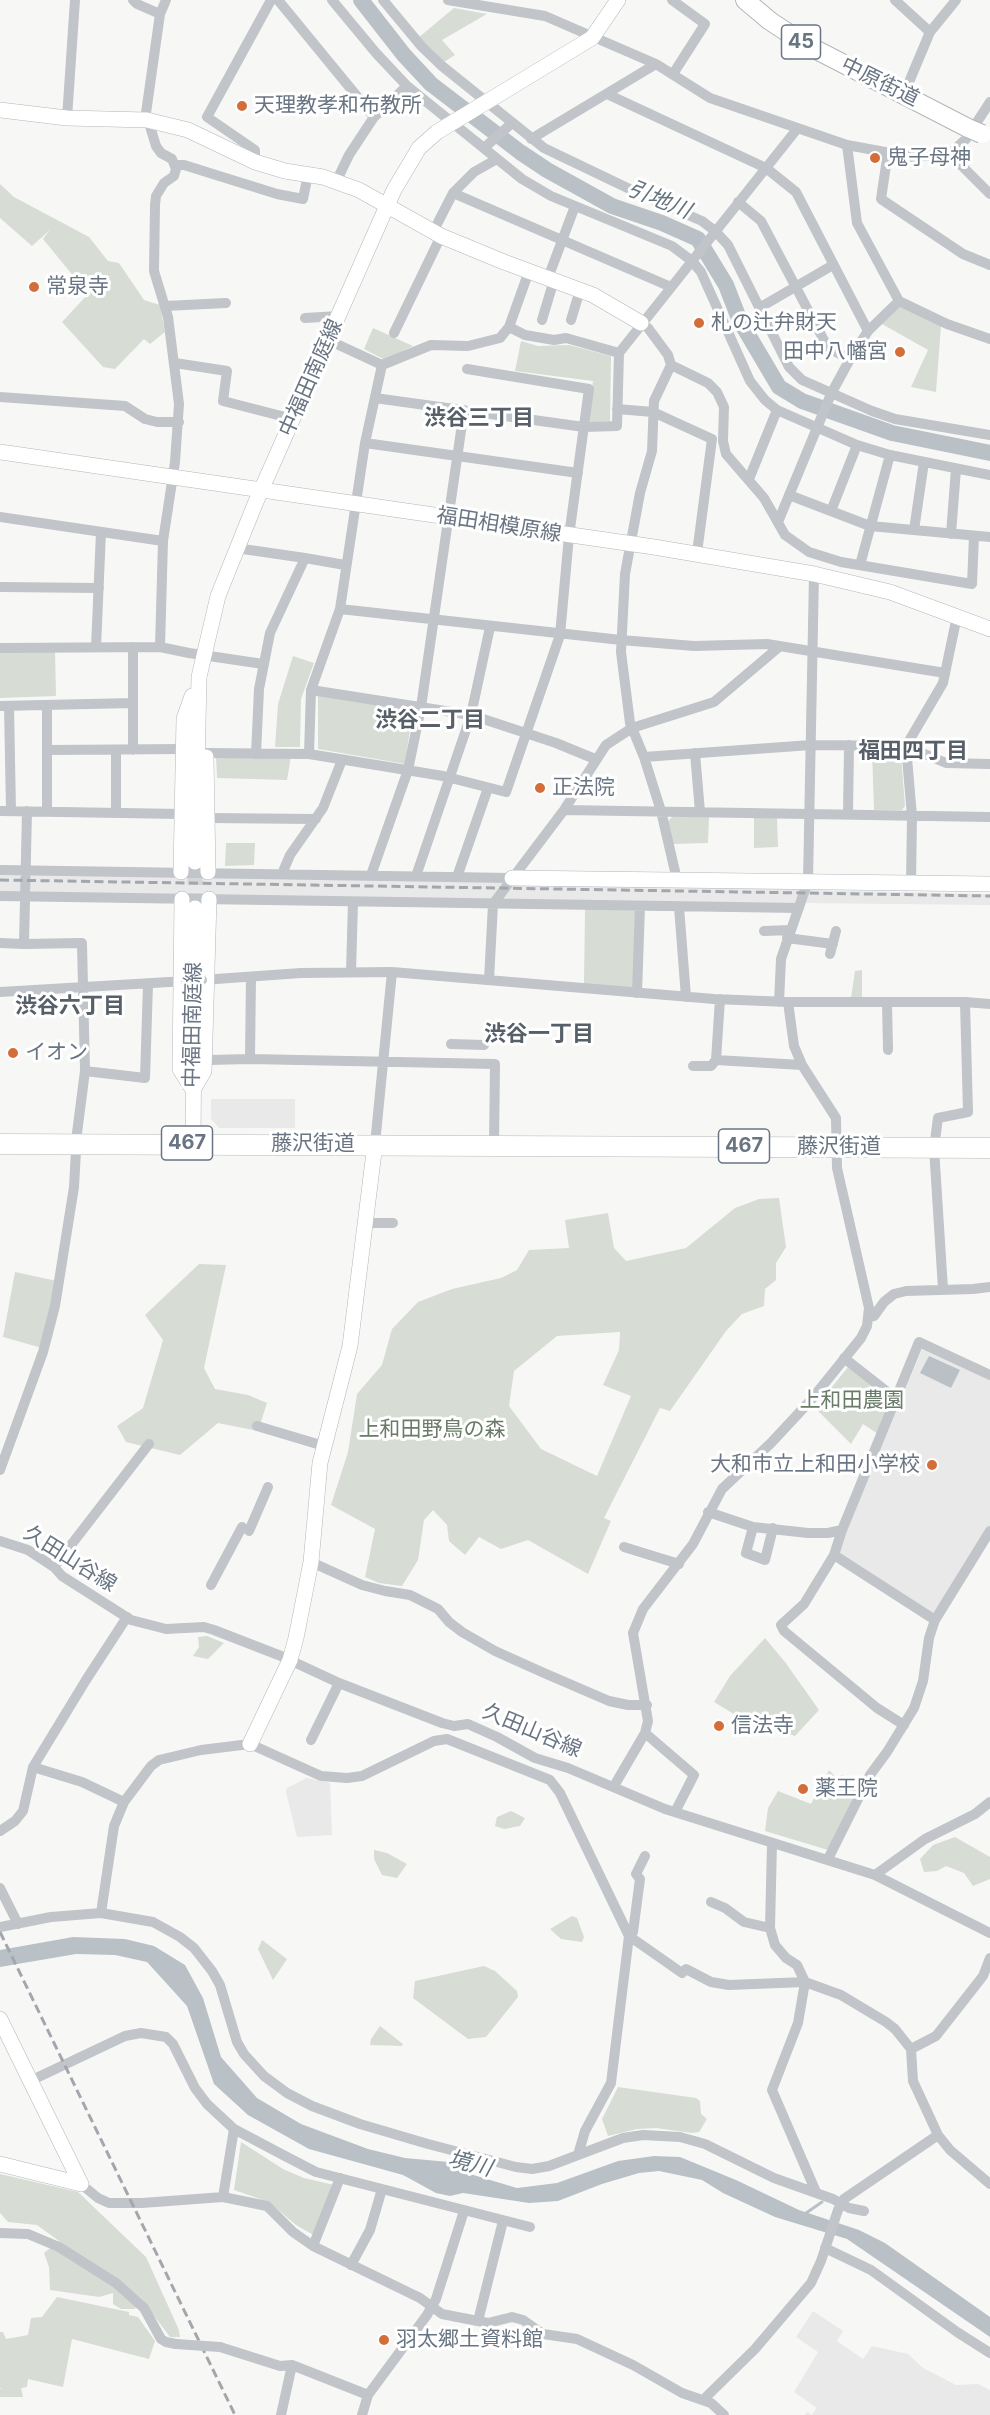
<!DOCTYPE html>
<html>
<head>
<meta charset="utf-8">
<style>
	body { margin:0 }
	canvas { display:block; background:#f7f8f5 }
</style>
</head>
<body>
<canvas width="990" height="2415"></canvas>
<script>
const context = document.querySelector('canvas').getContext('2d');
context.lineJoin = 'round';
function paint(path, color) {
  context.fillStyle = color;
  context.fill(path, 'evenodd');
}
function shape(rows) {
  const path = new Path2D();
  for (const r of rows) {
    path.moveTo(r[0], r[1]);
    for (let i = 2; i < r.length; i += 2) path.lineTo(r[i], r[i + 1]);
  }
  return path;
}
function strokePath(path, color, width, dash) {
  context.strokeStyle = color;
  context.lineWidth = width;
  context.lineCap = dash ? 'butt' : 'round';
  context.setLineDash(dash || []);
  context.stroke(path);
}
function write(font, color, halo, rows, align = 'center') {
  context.font = font + ' Inter,"Noto Sans JP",sans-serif';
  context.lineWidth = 6;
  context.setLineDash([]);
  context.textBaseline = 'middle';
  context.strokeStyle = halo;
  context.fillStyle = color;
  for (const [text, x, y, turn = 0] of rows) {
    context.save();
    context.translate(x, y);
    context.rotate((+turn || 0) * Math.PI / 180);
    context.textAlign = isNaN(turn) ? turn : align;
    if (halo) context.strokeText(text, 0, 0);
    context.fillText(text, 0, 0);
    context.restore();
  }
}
paint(shape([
	[0,873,18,874,21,878,21,890,19,892,0,892],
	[32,874,504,881,491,899,32,892,30,889,30,877],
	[514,881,801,885,796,904,501,900],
	[806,890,990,894,990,905,802,903],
	[211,1099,295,1099,295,1128,219,1128,211,1119],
	[924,1345,990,1376,990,1529,935,1618,836,1555],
	[307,1778,330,1783,332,1835,297,1837,286,1792,287,1788],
	[813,2311,843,2331,837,2341,863,2359,872,2346,908,2354,923,2368,956,2385,978,2384,990,2390,990,2415,805,2415,807,2412,812,2415,817,2408,794,2392,818,2352,796,2337]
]), '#e8e9e8');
paint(shape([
	[454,8,487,14,442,40,455,55,444,62,418,38],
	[0,184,14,197,89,237,108,261,119,263,144,300,160,305,165,332,150,344,144,339,115,369,103,367,62,322,88,294,43,239,50,230,32,246,0,218],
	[900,306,941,326,936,392,911,387,928,350,882,324],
	[373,328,413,346,385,360,364,349],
	[521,341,538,346,569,345,611,356,610,421,591,422,587,417,593,381,515,371],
	[0,650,55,650,56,696,0,698],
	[293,656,314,663,301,699,300,747,275,747,278,704],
	[318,695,413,709,405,764,318,749],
	[872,750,898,750,901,755,905,806,902,810,874,810],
	[216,757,291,757,287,780,217,778],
	[673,816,709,816,708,843,672,844,667,822],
	[754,817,777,817,778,847,754,848],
	[226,843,255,843,254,865,225,866],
	[585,909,634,910,637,913,634,986,631,988,584,985],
	[862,970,862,998,851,998,855,971],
	[779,1198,786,1247,776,1263,776,1280,765,1289,764,1306,742,1314,726,1331,670,1411,660,1408,604,1518,611,1521,588,1574,528,1540,501,1549,479,1537,465,1555,449,1541,447,1525,433,1510,424,1520,418,1560,402,1586,379,1583,365,1577,375,1529,331,1505,348,1452,357,1394,382,1365,392,1329,418,1302,452,1289,501,1278,517,1270,529,1250,569,1248,565,1220,608,1213,614,1248,626,1261,686,1248,735,1208,759,1199],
	[620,1332,619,1350,603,1385,631,1396,597,1476,541,1449,509,1406,514,1371,557,1336],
	[199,1264,226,1265,204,1368,215,1389,248,1395,267,1403,258,1431,218,1423,180,1455,126,1442,117,1426,143,1408,163,1340,145,1315],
	[15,1272,57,1281,42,1348,3,1337],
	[848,1367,893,1402,878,1434,863,1424,851,1444,815,1408],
	[207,1636,224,1643,208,1659,193,1656,199,1647,198,1637],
	[765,1638,785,1662,819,1710,795,1736,742,1719,714,1702,730,1676],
	[829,1770,836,1777,843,1775,856,1791,828,1850,765,1831,768,1808,778,1791,811,1804],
	[511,1811,525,1818,520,1826,504,1829,495,1826,497,1817],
	[955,1837,990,1857,990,1879,973,1886,964,1873,946,1866,937,1871,924,1872,920,1859,933,1845],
	[374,1850,387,1853,407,1864,397,1878,382,1875,374,1859],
	[572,1916,577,1918,584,1937,582,1942,561,1939,550,1929],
	[262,1940,287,1959,273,1980,258,1949],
	[484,1966,495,1971,517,1991,518,1997,486,2037,468,2039,413,1998,415,1981],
	[380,2026,403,2044,402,2046,370,2045,371,2039],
	[618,2087,696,2098,700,2101,701,2114,707,2119,699,2132,692,2133,656,2128,637,2129,608,2136,602,2119],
	[241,2142,283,2169,304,2178,334,2185,315,2236,296,2225,269,2202,234,2190],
	[0,2174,78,2192,146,2257,179,2330,180,2337,170,2337,140,2297,135,2309,121,2309,113,2304,113,2293,99,2297,50,2290,49,2267,44,2253,59,2241,37,2225,8,2222,0,2213],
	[57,2297,129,2312,129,2315,138,2317,155,2341,149,2359,72,2339,63,2387,28,2379,27,2387,21,2388,23,2397,0,2397,0,2389,2,2389,0,2388,0,2332,3,2332,6,2339,28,2335,31,2318,42,2317]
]), '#d7dcd5');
paint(shape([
	[929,1356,960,1370,951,1388,920,1373],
	[73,1937,125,1939,154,1946,185,1965,203,1998,221,2057,257,2098,301,2124,368,2149,405,2158,449,2162,460,2171,517,2188,557,2183,618,2161,654,2156,680,2157,736,2180,799,2210,859,2230,885,2243,990,2317,990,2337,847,2239,775,2217,723,2193,702,2180,659,2171,639,2173,602,2184,558,2201,529,2203,463,2193,450,2196,436,2193,403,2175,309,2149,248,2115,214,2084,187,2006,147,1962,115,1955,76,1954,0,1967,0,1950]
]), '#b9c1c7');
strokePath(shape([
	[806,2213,822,2202]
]), '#b9c1c7', 3);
strokePath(shape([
	[361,0,404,55,431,84,520,152,547,170,612,206,662,223,698,239,726,285,740,321,779,387,802,401,892,433,990,453]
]), '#b9c1c7', 16);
strokePath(shape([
	[195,908,195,862]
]), '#d4d7d8', 15, [15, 8]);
const secondary = shape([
	[0,110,67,118,147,120,188,130,255,162,285,171,323,177,359,190,441,236,504,262,593,295,641,323],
	[0,452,654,547,814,574,890,592,990,629],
	[206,757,208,872],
	[195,862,199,677,218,596,255,504,394,190,419,148,437,132,592,38,618,0],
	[181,872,184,719,192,696],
	[512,878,990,884],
	[182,899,180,1069,193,1090],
	[193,1090,204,1071,209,899],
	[193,1143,195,908],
	[250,1744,290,1660,296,1638,311,1562,320,1463,350,1346,375,1144],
	[0,2019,81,2184,0,2164]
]);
const primary = shape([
	[745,0,770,21,805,44,968,128]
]);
const highway = shape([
	[0,1144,990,1148]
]);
strokePath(secondary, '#b2b6bb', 16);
strokePath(primary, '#b3b6ba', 20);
strokePath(highway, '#b4b7ba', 21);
strokePath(shape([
	[133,0,137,4,160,14],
	[278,0,374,117],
	[332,0,376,53,407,86,522,179,551,196,672,246,692,261,701,272,750,381,765,400,777,410,857,445,890,455,990,475],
	[383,0,422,47,442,66,544,148,640,194,702,221,715,231,728,245,789,367,802,380,872,411,895,419,990,435],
	[448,0,545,16,656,64,710,98,847,145,912,157,950,154,966,139,990,102],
	[672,0,705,24,673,74],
	[895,0,930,32],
	[607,94,766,168,796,192,868,331],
	[904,94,930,32,956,0],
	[67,118,75,0],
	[531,139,656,64],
	[847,145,857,223,899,301,947,324,990,339],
	[484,148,512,123],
	[888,152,881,199,963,254,990,265],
	[950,154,990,194],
	[255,162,255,150,207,117,271,0],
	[176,165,184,165,277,194,303,199,308,174],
	[336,182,349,155,374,117,407,86],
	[453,193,671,287],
	[738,202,761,221,828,348,850,359],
	[433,232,453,193,474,172,497,159],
	[548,278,575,206],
	[165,306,226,303],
	[759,308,833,265],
	[305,318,339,316],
	[542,320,554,280],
	[571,320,580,290],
	[641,323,648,328,668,355,671,365,654,401,652,451,640,493,625,574,621,652,630,723,644,757,661,811,677,880],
	[509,327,525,335,554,340,566,338,619,353],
	[394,333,441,236],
	[328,340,382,365,431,345,468,346,500,338,509,327,529,271],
	[175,363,227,371,223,401,293,419],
	[671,365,708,383,717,392,724,407,723,441,726,454,764,498,785,535,809,552,841,562,972,584,974,536],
	[0,397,125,406,145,419,157,422,179,422],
	[375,398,584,427,617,426,619,353,797,129],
	[617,409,653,412,712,439,697,553],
	[365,443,578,473],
	[749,479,777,410],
	[789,495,870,526,990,537],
	[831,511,857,445],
	[0,517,163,541],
	[778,522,831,394,850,359,868,331,899,301],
	[914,530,924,462],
	[951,534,956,469],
	[236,548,305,558],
	[860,565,890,455],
	[0,587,99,588],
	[340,609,621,640,694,646,767,644,945,673],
	[96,647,101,532],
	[160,647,163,541,175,462,179,404,168,317,154,271,155,205,156,196,164,183,174,176,176,169,172,159,161,153,156,146,146,113,160,14,166,0],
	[0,648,160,647,189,653,263,664],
	[311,690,471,715,556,743,595,759],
	[0,706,133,703],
	[9,706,11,811],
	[47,750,184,749],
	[116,750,116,813],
	[133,750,133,647],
	[206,753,309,754,443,776,506,792,560,635,569,536,589,389,467,369],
	[695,753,700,812],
	[256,754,259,689,270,633,305,558,345,565],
	[309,754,311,690,340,609,365,443,382,365],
	[644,757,811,745,906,746,946,763,990,764],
	[564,810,990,817],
	[0,811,182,814],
	[47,812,47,705],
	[848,814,849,745],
	[207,818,316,819],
	[0,870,512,878],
	[282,874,290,855,323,808,342,760],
	[371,875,408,770,421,707,464,410],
	[416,876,471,715,490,627],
	[457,877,488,788],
	[911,883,912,816,906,746,943,683,957,616],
	[0,896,799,908],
	[679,907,686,997],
	[764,931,790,930],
	[787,938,833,944],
	[0,943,24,944,27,811],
	[830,954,836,931],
	[351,972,353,902],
	[251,977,250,1059,495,1064,494,1145],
	[202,980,301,973,392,972,714,999,788,1002,965,1002,990,1004],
	[489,980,493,904,564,810,606,745,632,728,714,702,779,647],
	[0,992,186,981],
	[637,993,640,906],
	[720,999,716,1060,802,1065],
	[779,1002,781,959,808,881,814,574],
	[887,1002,888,1050],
	[451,1044,484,1045],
	[209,1060,250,1059],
	[693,1066,711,1066,716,1060],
	[85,1071,145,1078,148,984],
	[375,1144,392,972],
	[366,1223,393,1223],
	[943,1289,934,1148,938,1118,968,1112,965,1002],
	[868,1317,874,1316,884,1302,894,1294,906,1291,973,1289,990,1287],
	[844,1358,895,1398],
	[257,1426,324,1446],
	[0,1470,43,1352,55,1306,74,1187,77,1133,85,1071,82,943,24,944],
	[708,1512,753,1527,808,1533,828,1533,842,1530],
	[753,1527,746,1553,765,1560,773,1528],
	[249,1531,268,1487],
	[0,1541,28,1550,54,1567,62,1576,131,1620,166,1629,204,1627,214,1630,281,1656,339,1683,442,1723,454,1726,468,1724,497,1737,535,1758,568,1768,665,1809,875,1875,990,1933],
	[624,1547,679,1564],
	[834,1555,935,1620],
	[311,1562,362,1585,385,1591,410,1595,438,1609,449,1622,462,1632,495,1651,544,1673,609,1701,628,1705,647,1705],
	[54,1567,149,1444],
	[211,1585,242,1527],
	[904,1725,877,1708,784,1631,781,1625,804,1604,834,1555,842,1530,919,1342,990,1375],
	[645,1733,694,1775,675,1812],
	[447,1739,550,1780,560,1793,629,1936,611,2083,585,2131,578,2155,549,2166,532,2169,516,2167,428,2144,360,2124,312,2106,287,2093,264,2076,244,2054,237,2042,220,1985,212,1971,194,1948,180,1937,153,1922,101,1913,114,1826,124,1802,151,1766,159,1760,201,1750,250,1744,321,1776,347,1778,362,1776,434,1741,447,1739],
	[311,1740,339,1683],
	[33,1767,82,1782,124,1802],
	[614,1786,645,1733,648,1721,633,1633,643,1609,693,1544,722,1489,771,1443,811,1400,861,1338,867,1326,869,1308,837,1168,836,1118,802,1065,794,1046,788,1002],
	[0,1831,15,1821,23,1811,33,1767,86,1680,127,1617],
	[772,1844,770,1928,775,1945,786,1958,797,1965,805,1982,798,2023,772,2090,816,2192],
	[828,1859,870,1775,887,1752,914,1708,923,1681,929,1638,935,1620,990,1531],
	[875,1875,925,1839,975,1814,990,1802],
	[0,1888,18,1924],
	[711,1902,725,1908,744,1922,770,1928],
	[0,1927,51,1917,101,1913],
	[633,1932,640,1879,636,1874,645,1856],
	[629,1936,682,1973,686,1969,711,1982,729,1985,805,1982,841,1995,886,2022,895,2029,911,2049,913,2081,938,2135,950,2150,990,2184],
	[911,2049,936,2036,983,1976,990,1958],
	[30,2081,125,2036,141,2033,166,2037,173,2044,195,2088,207,2104,234,2129,285,2156,316,2172,530,2227],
	[578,2155,623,2138,643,2135,680,2137,705,2144,774,2178,833,2199,849,2208,864,2211],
	[81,2184,98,2198,109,2203,142,2203,223,2197,267,2206,293,2232,313,2246,420,2298,442,2314,488,2323,512,2317,523,2320,543,2334,577,2339,633,2365,682,2393,711,2403,724,2415],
	[223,2197,234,2129],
	[0,2233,28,2234,59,2247,116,2283,144,2308,161,2339,166,2342,176,2344],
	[313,2246,340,2178],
	[825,2248,871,2270,957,2332,990,2353],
	[351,2265,370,2230,382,2189],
	[478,2321,503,2221],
	[220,2347,280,2366,292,2365,368,2395],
	[704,2399,755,2349,811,2283,821,2261,838,2210,844,2199,938,2135],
	[281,2415,292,2365],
	[362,2415,368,2395,427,2315,436,2299,464,2211]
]), '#c1c4c8', 10);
strokePath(secondary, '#fff', 15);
strokePath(primary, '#fff', 18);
strokePath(highway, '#fff', 20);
strokePath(shape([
	[0,880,990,896],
	[0,1932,235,2415]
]), '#a3a7ad', 3, [9, 4.5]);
const primaryBridge = shape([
	[968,128,982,134]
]);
strokePath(primaryBridge, '#b3b6ba', 20, []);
strokePath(shape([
	[186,981,202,980],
	[176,2344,220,2347]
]), '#c1c4c8', 10);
strokePath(primaryBridge, '#fff', 18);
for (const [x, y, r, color] of [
	[242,106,6,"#d36e3a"],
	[875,158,6,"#d36e3a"],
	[34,287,6,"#d36e3a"],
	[699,323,6,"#d36e3a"],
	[900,352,6,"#d36e3a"],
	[540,788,6,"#d36e3a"],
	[13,1053,6,"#d36e3a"],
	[932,1465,6,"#d36e3a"],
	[719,1726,6,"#d36e3a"],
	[803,1789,6,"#d36e3a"],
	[384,2340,6,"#d36e3a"]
]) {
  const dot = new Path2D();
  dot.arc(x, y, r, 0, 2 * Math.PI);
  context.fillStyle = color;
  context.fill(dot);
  strokePath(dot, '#fff', 2);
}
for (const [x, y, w] of [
	[801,42,39],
	[187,1143,51],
	[744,1146,51]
]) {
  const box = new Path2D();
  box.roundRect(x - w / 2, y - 17, w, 34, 4.5);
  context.fillStyle = '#fff';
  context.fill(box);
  strokePath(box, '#6a7583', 1.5);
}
write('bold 20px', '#6a7583', null, [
	["45",801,42],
	["467",187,1143],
	["467",744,1146]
]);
write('21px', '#6a7583', '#fff', [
	["中原街道",880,82,26],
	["中福田南庭線",311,378,-66],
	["福田相模原線",499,525,9],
	["中福田南庭線",193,1025,-89],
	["藤沢街道",313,1144],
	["藤沢街道",839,1147],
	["久田山谷線",70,1559,32],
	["久田山谷線",532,1731,23]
]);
write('21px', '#6a7583', '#fff', [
	["天理教孝和布教所",254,106],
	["鬼子母神",887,158],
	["常泉寺",46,287],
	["札の辻弁財天",711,323],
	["田中八幡宮",888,352,"right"],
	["正法院",552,788],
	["イオン",25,1053],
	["大和市立上和田小学校",920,1465,"right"],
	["信法寺",731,1726],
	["薬王院",815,1789],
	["羽太郷土資料館",396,2340]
], 'left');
write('21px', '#6a7b68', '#fff', [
	["上和田農園",852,1401],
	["上和田野鳥の森",432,1430]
]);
write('italic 22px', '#65757f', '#fff', [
	["引地川",659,200,22],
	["境川",470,2164,14]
]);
write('bold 22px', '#575f69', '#fff', [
	["渋谷三丁目",479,418],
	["渋谷二丁目",430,720],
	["福田四丁目",913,751],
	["渋谷六丁目",70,1006],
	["渋谷一丁目",539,1034]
]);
</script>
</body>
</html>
